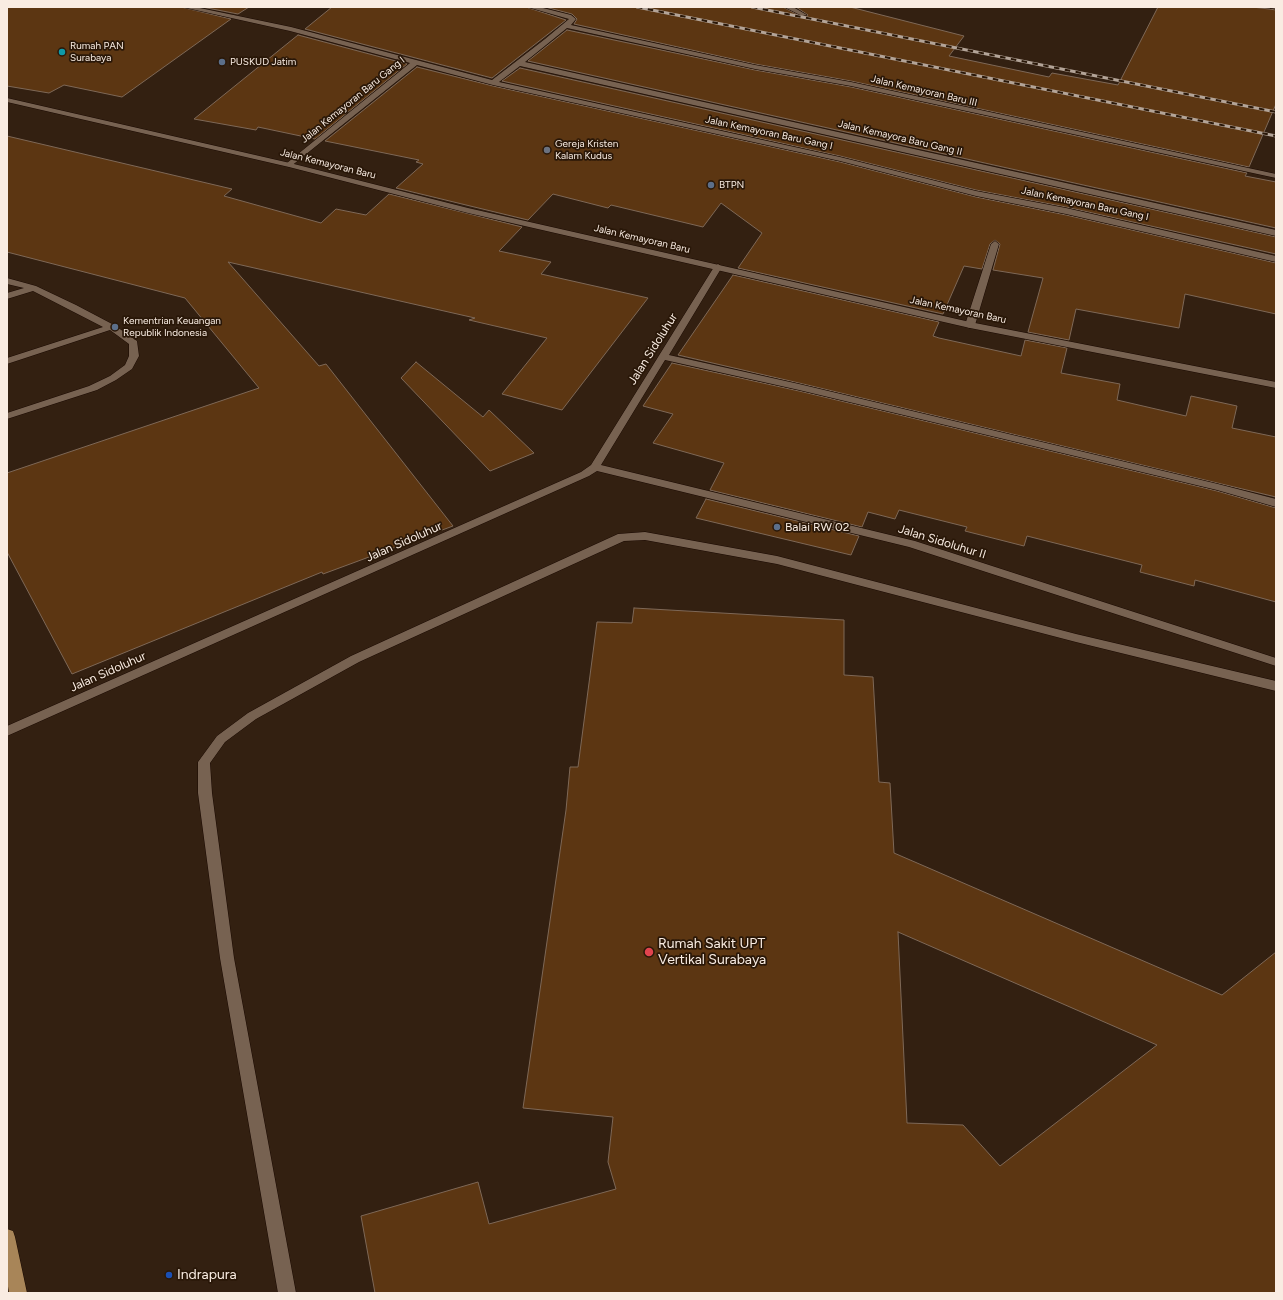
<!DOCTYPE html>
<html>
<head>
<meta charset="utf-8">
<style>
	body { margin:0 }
	#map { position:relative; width:1283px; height:1300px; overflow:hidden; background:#332011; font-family:Figtree,sans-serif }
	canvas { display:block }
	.frame { position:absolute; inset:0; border:8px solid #f9ece2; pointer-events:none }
</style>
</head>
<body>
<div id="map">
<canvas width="1283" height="1300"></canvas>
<div class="frame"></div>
</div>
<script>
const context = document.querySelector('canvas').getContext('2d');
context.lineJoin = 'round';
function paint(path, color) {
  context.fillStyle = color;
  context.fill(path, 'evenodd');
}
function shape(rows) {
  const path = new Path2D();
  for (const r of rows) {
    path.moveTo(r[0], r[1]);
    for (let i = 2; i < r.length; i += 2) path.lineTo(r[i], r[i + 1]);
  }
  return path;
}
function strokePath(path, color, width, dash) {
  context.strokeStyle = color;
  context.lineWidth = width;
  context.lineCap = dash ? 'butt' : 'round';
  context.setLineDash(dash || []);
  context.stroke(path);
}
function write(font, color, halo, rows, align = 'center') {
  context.font = font + ' Figtree,sans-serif';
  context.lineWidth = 3.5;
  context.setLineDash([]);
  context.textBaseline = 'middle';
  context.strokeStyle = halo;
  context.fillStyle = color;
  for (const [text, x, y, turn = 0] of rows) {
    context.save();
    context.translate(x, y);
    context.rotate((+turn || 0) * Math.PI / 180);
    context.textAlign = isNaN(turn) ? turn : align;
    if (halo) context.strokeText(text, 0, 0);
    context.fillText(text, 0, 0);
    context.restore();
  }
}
const building = shape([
	[7,7,181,7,231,19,122,97,64,85,49,93,7,86,7,7],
	[202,7,249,7,238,14,202,7],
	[332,7,526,7,566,20,492,78,305,29,332,7],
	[545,7,783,7,802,17,808,15,796,7,850,7,964,36,949,56,1049,77,1052,73,1118,85,1158,7,1252,7,1269,9,1276,10,1276,104,1249,167,851,81,755,64,574,24,577,19,572,14,545,7],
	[567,30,755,70,851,87,1247,173,1245,176,1276,182,1276,228,528,61,567,30],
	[298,35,407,64,315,139,258,127,256,130,194,119,298,35],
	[417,67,493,86,840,162,976,197,1066,215,1276,263,1276,314,1185,294,1179,328,1076,309,1069,340,1028,332,1043,278,993,270,1000,244,995,240,990,244,982,269,964,266,943,314,738,268,762,233,721,203,703,227,611,205,608,208,553,194,528,220,396,188,423,164,416,162,419,160,325,141,417,67],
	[520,68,1276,237,1276,254,1066,207,976,190,840,156,502,81,520,68],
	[7,136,232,189,224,196,321,223,336,209,366,215,389,194,522,227,499,251,551,262,541,274,648,298,562,410,502,394,547,338,469,320,475,318,228,262,319,366,326,364,453,526,323,574,322,572,72,674,7,552,7,473,259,388,185,298,7,252,7,136],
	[733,275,939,322,933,336,939,338,1021,356,1025,340,1067,348,1061,373,1120,384,1117,400,1186,416,1191,396,1237,406,1232,428,1276,437,1276,497,799,383,678,355,733,275],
	[416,362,483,417,489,410,534,453,490,471,401,378,416,362],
	[672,363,799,391,1217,491,1276,508,1276,602,1195,580,1194,586,1140,572,1142,565,1027,536,1024,546,965,531,967,527,899,510,895,519,868,512,862,527,710,490,724,463,653,443,673,414,643,406,672,363],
	[706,499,859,536,851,555,696,518,706,499],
	[634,608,844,620,844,675,873,677,879,782,890,783,894,853,1222,995,1276,952,1276,1293,375,1293,361,1216,478,1182,489,1224,616,1189,608,1162,613,1117,523,1108,566,810,570,767,578,767,597,622,632,623,634,608],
	[898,932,1157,1045,1000,1166,963,1125,907,1123,898,932]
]);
paint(building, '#5c3612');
strokePath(building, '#7e6857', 1);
const service = shape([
	[995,241,999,244,975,325,970,328,967,327,965,325,991,244,995,241],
	[7,278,36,286,76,305,114,325,137,341,139,356,132,369,116,380,97,390,7,419,7,413,89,386,110,376,125,365,129,356,129,344,110,330,7,364,7,358,103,327,33,291,7,299,7,293,24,288,7,284,7,278],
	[645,532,777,556,1076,634,1276,681,1276,691,1076,642,777,564,645,540,624,541,359,662,256,719,225,742,210,763,212,793,234,958,296,1293,278,1293,220,958,198,793,198,762,217,736,248,713,351,656,618,534,645,532]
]);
const minor = shape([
	[182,7,195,7,291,27,492,80,545,39,569,19,527,7,539,7,571,15,576,19,571,25,755,65,851,82,1276,174,1276,178,851,86,755,69,567,28,525,62,1276,230,1276,236,520,66,499,82,840,157,976,191,1066,208,1276,256,1276,262,1066,214,976,196,840,161,493,85,417,65,290,167,286,165,287,163,410,63,290,31,182,7],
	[784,7,793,7,807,15,802,16,784,7],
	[1269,7,1276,7,1276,9,1270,8,1269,7],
	[718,264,722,267,669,355,799,384,1218,484,1276,499,1276,507,1217,490,799,390,665,360,601,465,915,541,1276,658,1276,666,909,547,597,471,589,476,7,736,7,726,581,472,591,465,714,267,718,264]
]);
const tertiary = shape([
	[7,98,290,163,468,208,970,322,1276,382,1276,388,970,328,468,213,289,167,7,102,7,98]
]);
const primary = shape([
	[7,1229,13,1231,15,1237,27,1293,9,1293,7,1280,7,1229]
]);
strokePath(service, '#1a0900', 1);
strokePath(minor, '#1a0900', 1);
strokePath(tertiary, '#1a0900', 1);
strokePath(primary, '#1a0900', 1);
paint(service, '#776251');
paint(minor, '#776251');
paint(tertiary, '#776251');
paint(primary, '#a88558');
const rail = shape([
	[637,7,1276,136],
	[752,7,1276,112]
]);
strokePath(rail, '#b3a498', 3);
strokePath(rail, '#291708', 2, [5.5]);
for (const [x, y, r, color] of [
	[62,52,4,"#0f9aa8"],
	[222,62,4,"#5c6f8a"],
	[547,150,4,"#6b7280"],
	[711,185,4,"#5c6f8a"],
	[115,327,4,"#5c6f8a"],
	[777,527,4,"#5c6f8a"],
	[649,952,5,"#e0444e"],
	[169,1275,4,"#1a4fb4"]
]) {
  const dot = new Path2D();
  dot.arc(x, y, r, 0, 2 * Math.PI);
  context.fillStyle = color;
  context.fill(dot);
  strokePath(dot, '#291708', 1.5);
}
write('10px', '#f9ece2', '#291708', [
	["Rumah PAN",70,46],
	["Surabaya",70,58],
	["PUSKUD Jatim",230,62],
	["Gereja Kristen",555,144],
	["Kalam Kudus",555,156],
	["BTPN",719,185],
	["Kementrian Keuangan",123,321],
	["Republik Indonesia",123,333]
], 'left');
write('10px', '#f9ece2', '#291708', [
	["Jalan Kemayoran Baru III",924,91,13],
	["Jalan Kemayoran Baru Gang I",353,100,-39],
	["Jalan Kemayoran Baru Gang I",769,133,12],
	["Jalan Kemayora Baru Gang II",900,138,13],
	["Jalan Kemayoran Baru",328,164,14],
	["Jalan Kemayoran Baru Gang I",1085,204,12],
	["Jalan Kemayoran Baru",642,239,13],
	["Jalan Kemayoran Baru",958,310,12]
]);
write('12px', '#f9ece2', '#291708', [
	["Jalan Sidoluhur",653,349,-58],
	["Jalan Sidoluhur",404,542,-24],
	["Jalan Sidoluhur II",942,542,17],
	["Jalan Sidoluhur",108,672,-24]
]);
write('12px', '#f9ece2', '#291708', [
	["Balai RW 02",785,527]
], 'left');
write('14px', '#f9ece2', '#291708', [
	["Rumah Sakit UPT",658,944],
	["Vertikal Surabaya",658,960],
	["Indrapura",177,1275]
], 'left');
</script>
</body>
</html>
